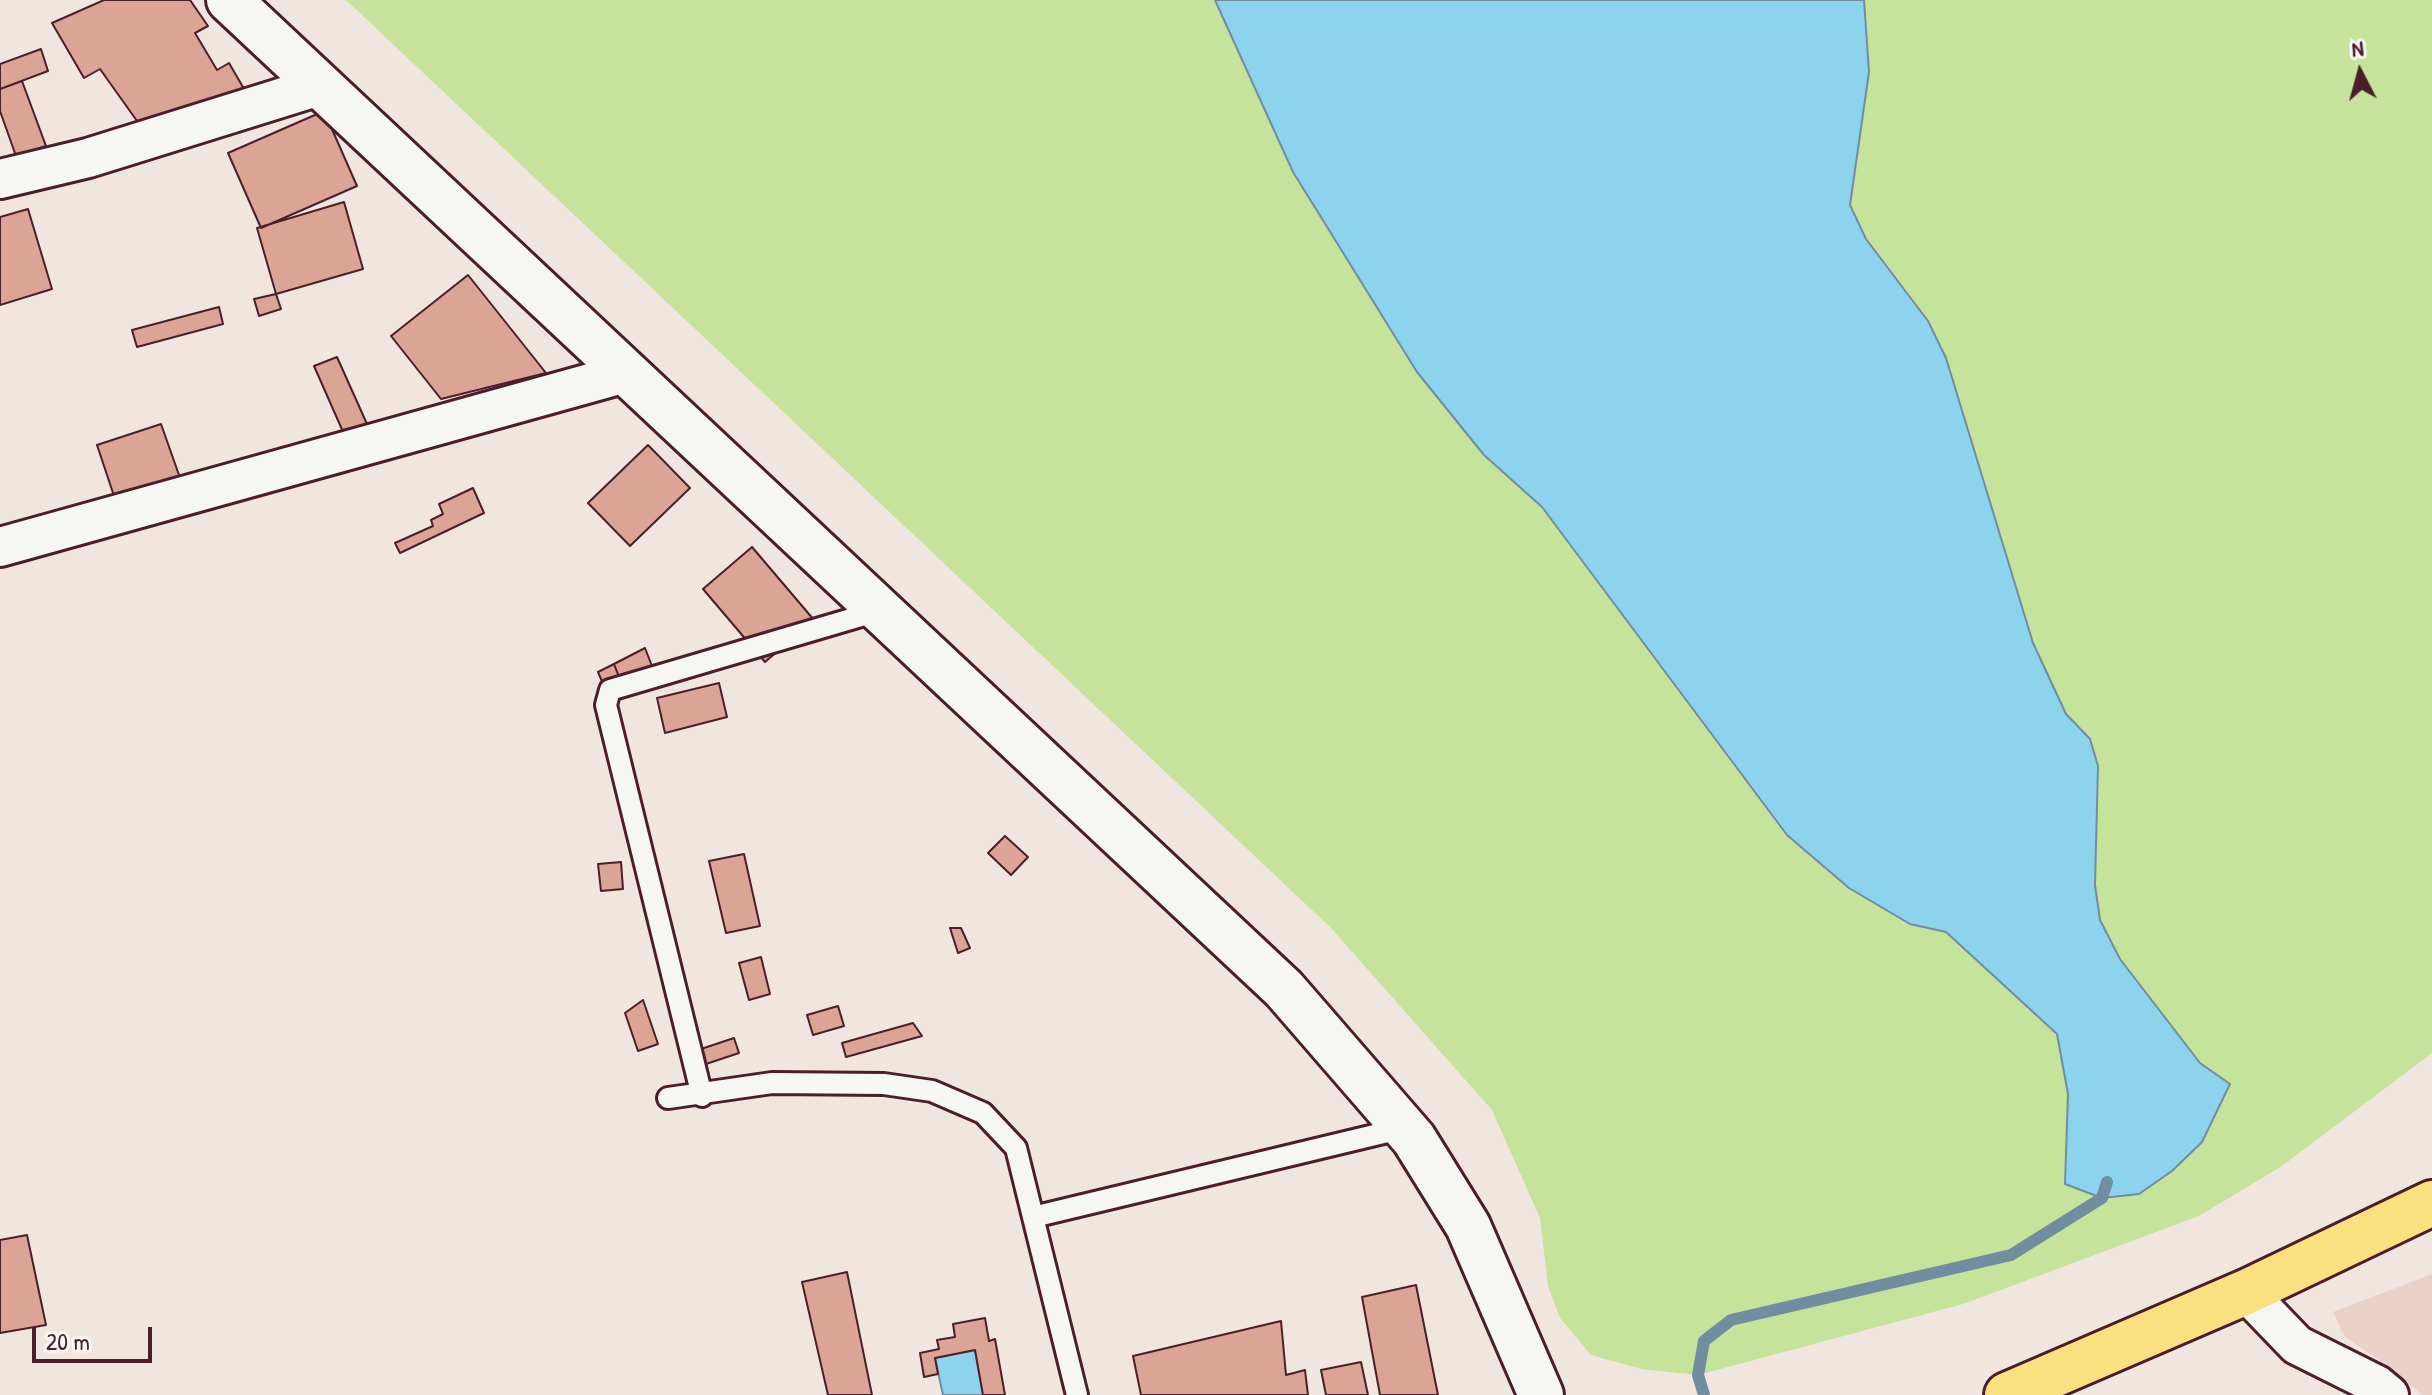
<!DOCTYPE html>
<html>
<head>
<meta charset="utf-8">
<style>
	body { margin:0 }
	#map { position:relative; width:2432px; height:1395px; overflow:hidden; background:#f1e6df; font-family:"Patrick Hand",sans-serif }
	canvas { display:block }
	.north { position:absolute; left:2320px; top:32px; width:80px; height:80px; -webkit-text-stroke:6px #f6f6f2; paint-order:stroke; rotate:354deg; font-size:22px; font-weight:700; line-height:32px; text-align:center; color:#4a1f2b }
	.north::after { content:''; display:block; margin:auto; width:28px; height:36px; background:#4a1f2b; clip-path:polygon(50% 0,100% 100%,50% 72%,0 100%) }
	.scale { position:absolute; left:32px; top:1327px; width:120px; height:36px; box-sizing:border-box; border:4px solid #4a1f2b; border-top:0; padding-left:10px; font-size:24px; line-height:28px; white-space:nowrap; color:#4a1f2b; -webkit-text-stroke:6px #f6f6f2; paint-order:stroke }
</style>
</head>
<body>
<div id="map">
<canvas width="2432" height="1395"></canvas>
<div class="north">N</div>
<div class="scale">20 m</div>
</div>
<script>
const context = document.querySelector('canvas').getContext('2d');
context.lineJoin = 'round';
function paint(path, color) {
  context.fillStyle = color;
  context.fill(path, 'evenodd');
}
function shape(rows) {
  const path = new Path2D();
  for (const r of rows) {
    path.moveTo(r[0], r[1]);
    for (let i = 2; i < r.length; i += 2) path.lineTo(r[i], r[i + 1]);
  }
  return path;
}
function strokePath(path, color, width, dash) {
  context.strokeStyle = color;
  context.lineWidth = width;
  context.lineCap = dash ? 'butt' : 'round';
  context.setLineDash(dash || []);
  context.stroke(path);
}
paint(shape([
	[2432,1274,2432,1395,2422,1395,2390,1368,2344,1336,2333,1312]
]), '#ead2c8');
paint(shape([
	[346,0,1215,0,1293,172,1484,455,1542,507,1787,835,1849,888,1910,924,1945,932,2057,1034,2068,1094,2065,1184,2140,1194,2172,1171,2202,1142,2230,1084,2200,1063,2120,958,2100,920,2095,885,2090,739,2066,714,2033,643,1928,321,1866,239,1850,205,1869,72,1864,0,2432,0,2432,1053,2282,1166,2199,1216,1963,1304,1698,1375,1641,1369,1591,1355,1560,1318,1548,1286,1540,1218,1492,1110,1331,928]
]), '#c5e39b');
const water = shape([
	[1215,0,1864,0,1869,72,1850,205,1866,239,1928,321,1946,358,2033,643,2066,714,2090,739,2098,766,2095,885,2100,920,2120,959,2200,1063,2230,1084,2202,1142,2172,1171,2139,1194,2102,1198,2065,1184,2068,1094,2057,1034,1946,932,1910,924,1849,888,1787,835,1542,507,1484,455,1417,372,1293,172,1215,0],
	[975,1350,983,1395,943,1395,935,1358,975,1350]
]);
paint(water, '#8cd4ee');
strokePath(water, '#728ca0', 2);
strokePath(shape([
	[1704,1395,1698,1375,1704,1341,1731,1320,2011,1255,2102,1198,2107,1182]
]), '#728ca0', 12);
const building = shape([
	[104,0,190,0,208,26,195,33,217,70,229,63,247,94,142,128,100,69,84,78,52,23,104,0],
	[41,49,48,71,0,89,0,64,41,49],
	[22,81,46,146,16,156,0,111,0,89,22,81],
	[324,111,357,186,261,228,228,153,324,111],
	[344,202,363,269,276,294,257,228,344,202],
	[28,209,52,289,0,305,0,217,28,209],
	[468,275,546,373,441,399,391,336,468,275],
	[276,294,281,309,259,316,254,299,276,294],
	[219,307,223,324,137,347,132,330,219,307],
	[337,357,367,424,344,434,314,366,337,357],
	[161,424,185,492,119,511,97,445,161,424],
	[648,445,690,488,630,546,588,503,648,445],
	[473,488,484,513,400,553,395,543,433,526,431,520,443,514,439,504,473,488],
	[752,547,814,620,765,662,703,589,752,547],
	[645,648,652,666,619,677,614,664,645,648],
	[614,664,619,677,603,684,598,672,614,664],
	[719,683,727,717,665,733,657,698,719,683],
	[1005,836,1028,857,1011,875,988,853,1005,836],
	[744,854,760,926,726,933,709,861,744,854],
	[621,862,623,889,601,891,598,864,621,862],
	[950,928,961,928,970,948,958,953,950,928],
	[761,957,770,994,749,1000,739,963,761,957],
	[643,1000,658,1044,638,1051,625,1013,643,1000],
	[838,1006,844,1026,813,1035,807,1015,838,1006],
	[913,1023,922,1036,846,1057,842,1043,913,1023],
	[734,1038,739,1053,706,1064,701,1049,734,1038],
	[27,1235,46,1325,0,1333,0,1240,27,1235],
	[847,1272,872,1395,828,1395,802,1282,847,1272],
	[1416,1285,1438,1395,1380,1395,1362,1297,1416,1285],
	[985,1318,989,1341,995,1339,1005,1395,983,1395,975,1350,935,1358,938,1374,924,1377,920,1353,939,1349,937,1340,955,1337,953,1324,985,1318],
	[1281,1321,1286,1375,1305,1370,1308,1395,1141,1395,1133,1356,1281,1321],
	[1361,1362,1368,1395,1326,1395,1321,1370,1361,1362]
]);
paint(building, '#dba494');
strokePath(building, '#4a1f2b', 2);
const service = shape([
	[702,1096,606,705,610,690,878,611],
	[668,1098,772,1083,884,1084,932,1091,983,1113,1016,1148,1077,1395],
	[1033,1217,1404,1128]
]);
const minor = shape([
	[0,179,88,158,319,86],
	[0,547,626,373],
	[2246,1292,2297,1345,2377,1385,2389,1395]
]);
const tertiary = shape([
	[229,0,1284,989,1414,1139,1468,1226,1541,1395]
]);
const trunk = shape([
	[2007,1395,2246,1292,2432,1203]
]);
strokePath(service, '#4a1f2b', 26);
strokePath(minor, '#4a1f2b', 44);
strokePath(tertiary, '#4a1f2b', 50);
strokePath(trunk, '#4a1f2b', 50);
strokePath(service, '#f6f6f2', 20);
strokePath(minor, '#f6f6f2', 38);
strokePath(tertiary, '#f6f6f2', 44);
strokePath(trunk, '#fbe080', 44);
</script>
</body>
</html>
